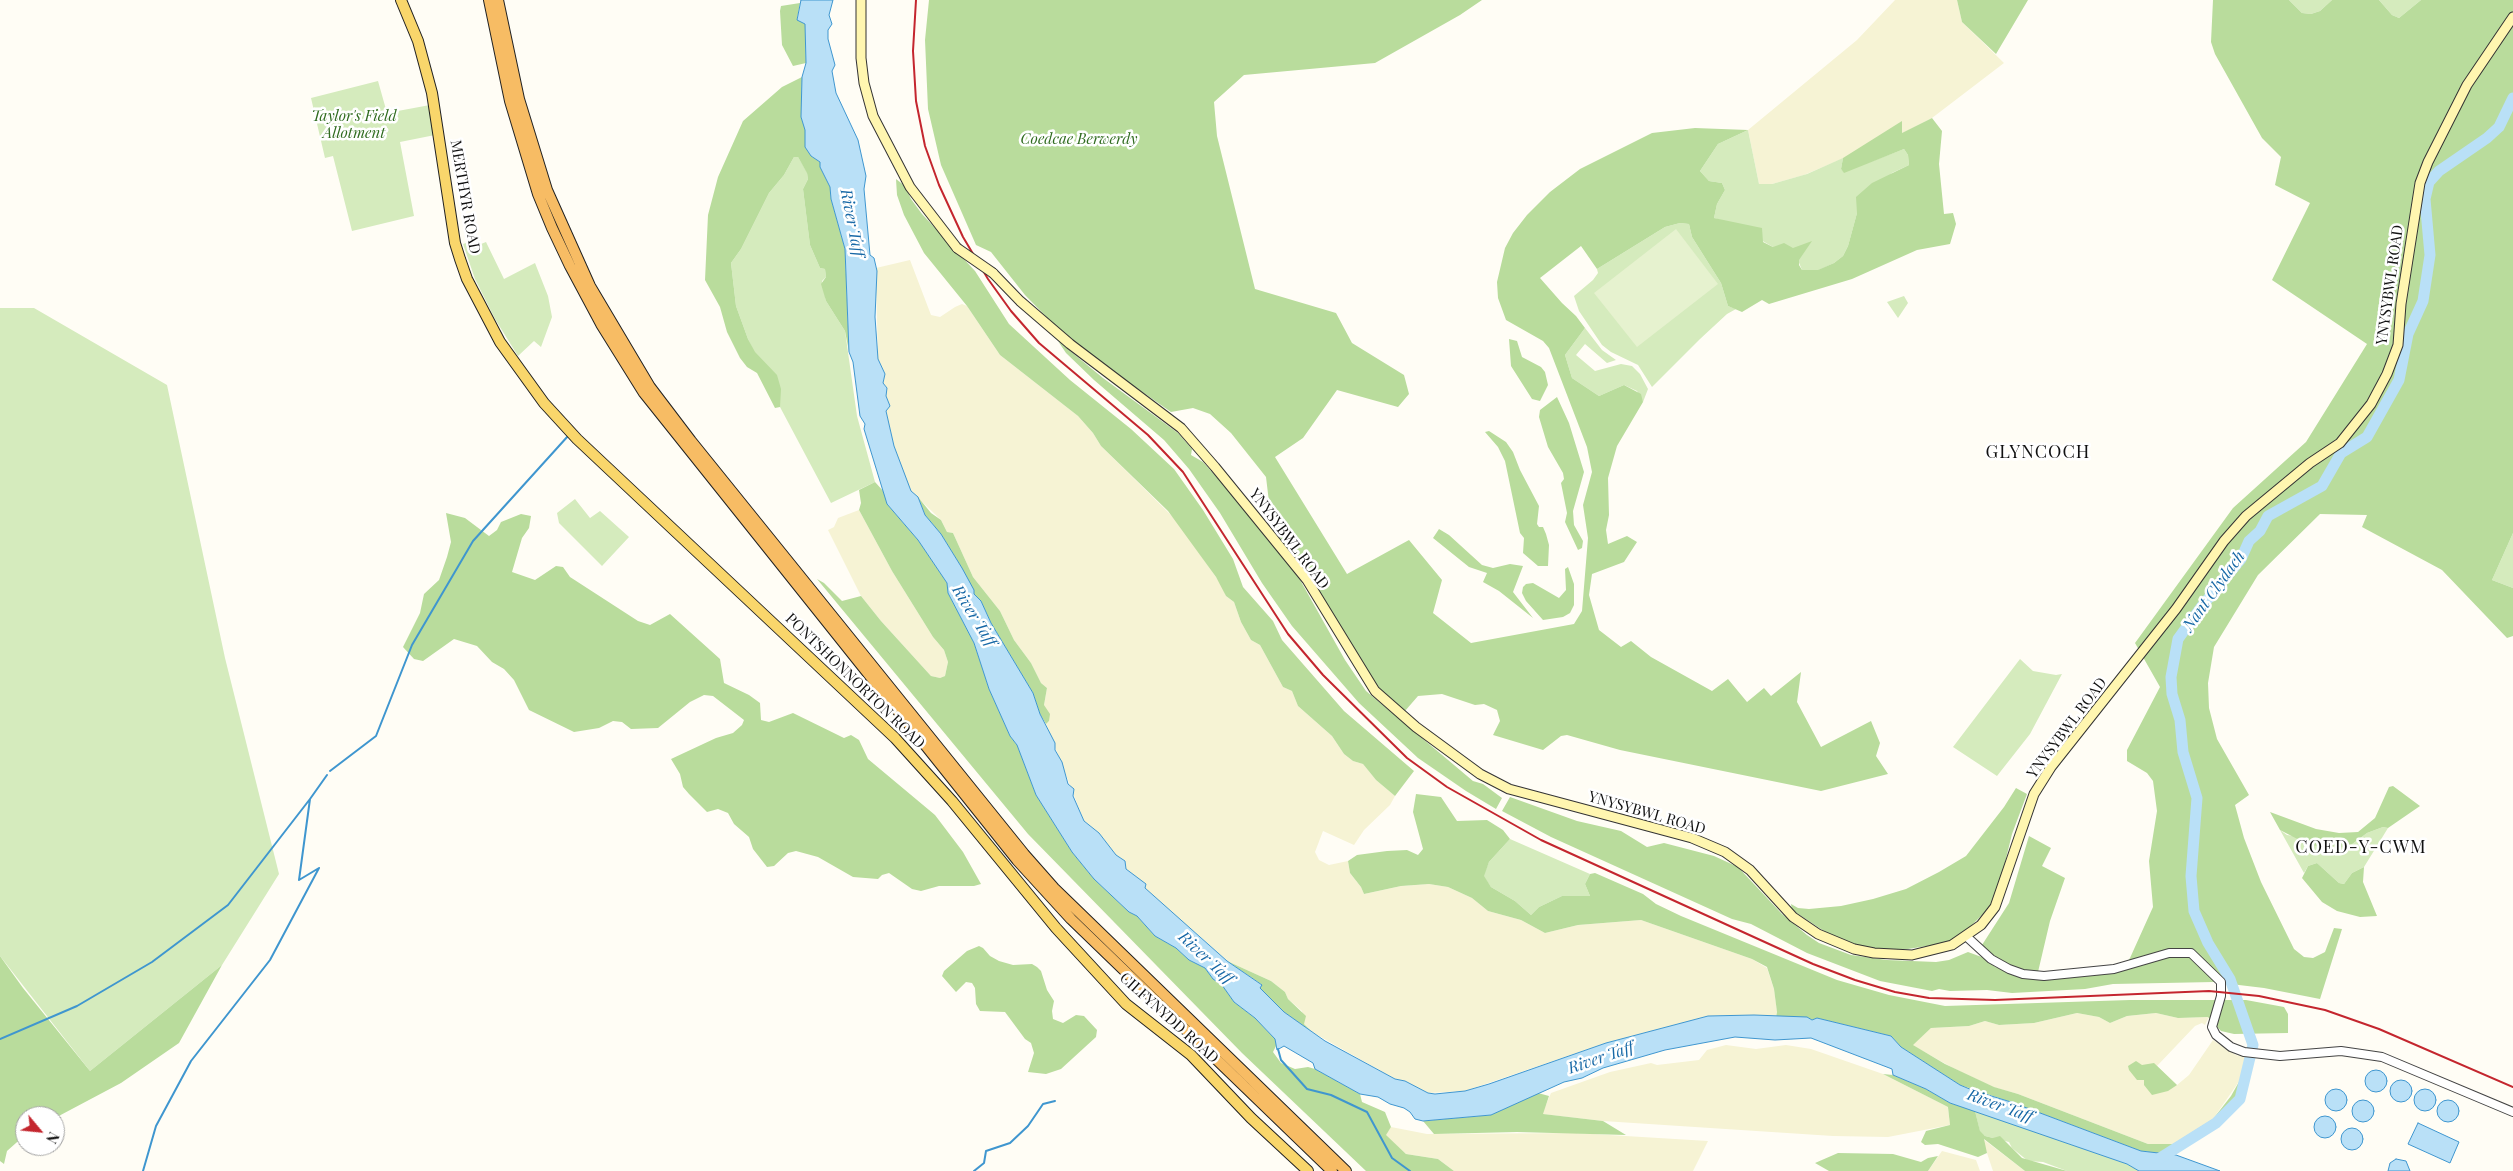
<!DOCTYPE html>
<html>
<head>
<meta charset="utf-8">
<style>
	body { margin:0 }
	#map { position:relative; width:2513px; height:1171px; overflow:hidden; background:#fffdf5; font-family:"Playfair Display",serif }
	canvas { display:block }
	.north { position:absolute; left:15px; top:1106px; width:50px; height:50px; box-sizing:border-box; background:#fff; border:1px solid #a0a0a0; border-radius:50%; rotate:118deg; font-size:14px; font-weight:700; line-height:20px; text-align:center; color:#111 }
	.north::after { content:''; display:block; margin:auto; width:18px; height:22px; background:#c4262e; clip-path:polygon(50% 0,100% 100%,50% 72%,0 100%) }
</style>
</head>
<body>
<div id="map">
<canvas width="2513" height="1171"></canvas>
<div class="north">N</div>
</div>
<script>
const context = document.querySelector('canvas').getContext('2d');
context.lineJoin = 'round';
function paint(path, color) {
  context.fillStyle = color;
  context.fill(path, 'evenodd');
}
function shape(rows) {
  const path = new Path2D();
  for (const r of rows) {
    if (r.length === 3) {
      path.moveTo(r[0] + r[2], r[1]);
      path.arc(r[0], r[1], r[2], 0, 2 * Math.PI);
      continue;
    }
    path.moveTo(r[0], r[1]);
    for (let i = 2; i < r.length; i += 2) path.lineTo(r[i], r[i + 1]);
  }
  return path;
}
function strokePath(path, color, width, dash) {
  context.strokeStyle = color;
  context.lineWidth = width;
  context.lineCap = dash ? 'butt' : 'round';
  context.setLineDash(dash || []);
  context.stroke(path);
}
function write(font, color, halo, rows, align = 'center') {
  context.font = font + ' "Playfair Display",serif';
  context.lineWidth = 5;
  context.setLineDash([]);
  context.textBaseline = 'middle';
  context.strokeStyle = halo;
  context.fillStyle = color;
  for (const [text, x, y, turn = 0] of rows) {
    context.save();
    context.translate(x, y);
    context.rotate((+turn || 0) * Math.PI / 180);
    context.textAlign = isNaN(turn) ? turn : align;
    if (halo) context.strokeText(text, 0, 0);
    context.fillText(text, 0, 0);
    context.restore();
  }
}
paint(shape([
	[1895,0,1957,0,1962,22,2004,63,1932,118,1901,134,1804,175,1772,184,1759,184,1748,130,1857,40],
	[910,260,931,315,940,317,955,307,962,304,967,306,1000,355,1078,416,1093,433,1101,446,1178,522,1222,586,1226,596,1234,602,1241,622,1251,640,1260,645,1283,687,1292,691,1298,706,1332,736,1344,754,1353,761,1363,764,1376,780,1395,796,1390,805,1364,830,1354,845,1323,831,1315,852,1319,860,1329,865,1348,861,1350,873,1361,887,1364,894,1401,886,1429,884,1448,887,1472,898,1488,911,1521,920,1545,933,1578,925,1641,920,1752,959,1767,968,1774,989,1777,1011,1776,1017,1754,1015,1708,1016,1606,1043,1465,1091,1428,1093,1405,1081,1395,1079,1312,1032,1304,1024,1302,1011,1288,999,1285,992,1271,981,1227,961,1195,932,1187,928,1145,888,1145,884,1126,869,1125,861,1116,855,1099,833,1084,821,1046,724,1049,721,1044,705,1047,688,1041,683,1031,663,1014,640,1000,611,973,577,953,533,947,532,941,520,911,491,905,479,894,446,886,411,890,406,886,396,887,388,883,383,885,374,878,359,876,280,876,268],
	[859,510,892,571,933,637,944,650,948,662,945,676,940,678,931,676,881,621,861,596,828,530,834,527,838,518],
	[2077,1013,2099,1017,2110,1023,2127,1016,2156,1013,2178,1018,2209,1017,2205,1025,2202,1023,2195,1026,2157,1066,2177,1085,2189,1075,2213,1040,2236,1055,2247,1058,2240,1080,2213,1119,2173,1144,2148,1144,2018,1094,1993,1087,1953,1068,1912,1045,1931,1028,1969,1026,1985,1021,1999,1025,2034,1023],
	[1726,1045,1756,1049,1786,1045,1811,1049,1883,1074,1948,1107,1950,1125,1888,1137,1833,1136,1603,1121,1542,1114,1551,1093,1610,1072,1651,1063,1657,1065,1699,1060,1707,1050],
	[1391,1127,1427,1134,1576,1133,1708,1141,1693,1171,1454,1171,1438,1159,1406,1154,1385,1135],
	[1982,1138,1983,1139,2025,1171,1993,1171],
	[1942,1151,1976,1160,1980,1171,1928,1171]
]), '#f6f3d4');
paint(shape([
	[2289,0,2332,0,2320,11,2311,14,2302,13],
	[2379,0,2421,0,2399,18,2392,15],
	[378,81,387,113,430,105,435,135,400,142,414,216,352,231,333,156,325,158,311,98],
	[1748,130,1759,184,1772,184,1807,174,1843,158,1841,169,1844,172,1904,149,1908,155,1909,165,1892,173,1857,213,1848,246,1843,256,1834,263,1819,270,1802,270,1793,248,1773,247,1731,223,1714,218,1717,204,1725,190,1722,183,1709,181,1700,171,1718,144],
	[794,157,798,157,807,172,808,179,803,189,810,245,820,268,825,269,826,277,822,281,826,301,845,331,857,416,875,482,831,503,780,407,748,339,736,306,731,263,741,249,769,193,784,175],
	[1680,223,1689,224,1692,237,1721,283,1728,306,1736,309,1727,314,1700,339,1652,387,1638,365,1611,352,1602,345,1579,311,1574,296,1593,280,1598,273,1597,269,1665,227],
	[479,239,481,244,486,242,504,279,535,263,548,296,552,317,541,347,534,341,518,356,495,319,475,279,463,244],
	[1904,296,1908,303,1898,318,1887,302],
	[0,308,34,308,167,385,225,658,279,874,222,965,90,1071,0,956],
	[1585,328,1602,350,1616,360,1607,363,1585,344,1576,355,1595,371,1621,364,1632,366,1640,374,1648,389,1643,402,1637,391,1624,385,1599,396,1572,378,1565,355],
	[575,499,590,518,600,511,629,537,602,566,559,523,557,513],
	[2513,533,2513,588,2492,580],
	[2020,659,2033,671,2056,675,2062,674,2030,734,1997,776,1953,747],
	[2383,827,2388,828,2364,867,2352,873,2344,884,2339,883,2317,863,2308,866,2304,873,2280,830,2287,835,2327,841,2331,845,2351,845,2367,833],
	[1510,839,1590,874,1585,884,1590,896,1562,896,1539,907,1531,915,1515,901,1491,887,1483,876,1489,862],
	[1975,1111,2127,1164,2139,1171,2067,1171,2043,1162,2028,1161,2012,1148,2009,1142,1985,1136,1980,1132]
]), '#d5ebbd');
paint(shape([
	[929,0,1482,0,1460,15,1375,63,1244,75,1214,102,1217,136,1255,289,1336,313,1352,343,1404,375,1409,394,1398,407,1337,390,1303,438,1275,457,1347,574,1409,540,1442,580,1433,613,1471,643,1574,624,1582,611,1588,538,1583,505,1592,472,1587,447,1549,348,1543,341,1506,320,1498,298,1497,282,1505,248,1513,233,1527,215,1550,192,1580,169,1652,133,1695,128,1748,130,1718,144,1700,171,1709,181,1722,183,1725,190,1717,204,1714,218,1762,228,1763,242,1773,247,1784,243,1793,248,1812,241,1799,260,1799,265,1802,270,1818,270,1834,263,1843,256,1848,246,1857,213,1856,197,1872,183,1909,165,1908,155,1904,149,1844,173,1841,169,1843,158,1902,121,1902,133,1932,118,1942,131,1939,164,1944,214,1953,213,1956,224,1950,244,1917,250,1852,279,1769,304,1762,300,1742,312,1728,306,1721,283,1692,237,1689,224,1680,223,1665,227,1597,269,1581,246,1540,278,1562,303,1576,316,1585,328,1565,355,1572,378,1599,396,1624,385,1641,394,1643,402,1617,446,1608,478,1609,515,1606,530,1608,544,1627,536,1637,542,1624,562,1592,574,1589,595,1599,630,1621,647,1631,641,1651,657,1712,691,1728,679,1747,702,1764,688,1771,696,1801,672,1797,702,1821,747,1871,721,1880,743,1876,756,1888,774,1821,791,1620,750,1567,735,1561,736,1543,750,1493,735,1500,721,1497,710,1484,704,1475,705,1442,694,1418,696,1405,711,1379,688,1350,647,1311,579,1272,527,1266,477,1231,433,1210,414,1193,408,1171,412,1071,342,1025,295,991,252,976,245,941,165,928,109,925,40],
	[1957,0,2028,0,1996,54,1962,22],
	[2213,0,2289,0,2302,13,2311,14,2320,11,2332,0,2379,0,2392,15,2399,18,2421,0,2513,0,2513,533,2492,580,2513,588,2513,636,2507,638,2442,570,2362,527,2367,515,2320,514,2258,575,2214,647,2208,683,2209,708,2217,739,2249,795,2235,805,2244,838,2261,882,2294,949,2304,957,2313,958,2325,952,2334,928,2342,929,2320,999,2264,988,2214,982,2113,984,2085,989,2012,993,1987,990,1950,991,1939,989,1932,991,1880,981,1807,953,1751,924,1732,919,1551,837,1502,811,1510,797,1577,821,1621,831,1647,847,1664,843,1714,856,1738,867,1782,914,1807,935,1819,943,1851,955,1887,960,1936,962,1949,960,1968,952,1987,959,1995,967,2022,976,2121,971,2130,958,2153,907,2149,861,2157,811,2153,781,2147,773,2127,761,2127,750,2160,687,2135,643,2233,508,2306,442,2367,344,2272,280,2310,203,2275,185,2281,157,2262,138,2215,54,2211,42],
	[800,3,797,19,805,24,806,63,793,66,782,45,780,11,781,6],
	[802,77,801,117,805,129,805,147,811,156,820,162,820,167,830,187,831,199,845,249,849,352,845,331,826,301,821,284,826,277,825,269,820,268,810,245,803,189,808,179,807,173,798,157,794,157,784,175,769,193,741,249,731,263,736,306,748,339,755,352,777,375,781,389,780,407,775,408,757,373,747,367,740,358,727,332,720,307,705,280,708,215,718,177,743,121,782,87],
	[896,179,905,186,911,199,922,214,975,271,1009,324,1070,380,1131,429,1174,469,1203,510,1233,559,1243,587,1273,621,1282,640,1344,711,1414,771,1395,796,1376,780,1363,764,1353,761,1344,754,1332,736,1298,706,1292,691,1283,687,1260,645,1251,640,1241,622,1234,602,1226,596,1216,577,1168,511,1101,446,1093,433,1078,416,1000,355,967,306,924,253,904,215,897,195],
	[1509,339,1517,341,1522,357,1541,367,1545,372,1548,385,1540,401,1532,399,1511,366],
	[1058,341,1103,378,1178,433,1192,449,1191,455,1203,462,1220,481,1299,578,1345,660,1366,691,1473,781,1483,784,1502,798,1496,809,1466,791,1418,758,1359,703,1292,626,1262,583,1220,513,1189,469,1164,440,1094,380,1066,353],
	[1557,397,1569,423,1584,472,1573,511,1574,525,1583,541,1582,548,1578,550,1565,522,1567,513,1561,483,1564,479,1563,473,1548,447,1539,417,1540,410],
	[1489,431,1506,442,1513,452,1520,470,1539,506,1537,524,1539,527,1543,527,1546,534,1549,545,1548,566,1538,566,1523,553,1524,538,1520,533,1505,461,1498,447,1485,432],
	[875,482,885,493,887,504,918,540,947,583,948,593,974,643,989,689,1010,736,1017,745,1036,795,1072,852,1094,879,1129,912,1137,916,1155,936,1176,948,1189,960,1205,968,1213,979,1222,985,1234,1002,1255,1018,1275,1039,1277,1044,1273,1052,1281,1063,1295,1069,1308,1067,1315,1069,1360,1094,1362,1102,1385,1112,1391,1127,1386,1135,1406,1154,1438,1159,1454,1171,1366,1171,1242,1053,1028,834,817,579,824,583,842,601,861,596,881,621,931,676,940,678,945,676,948,662,944,650,933,637,892,571,859,510,861,503,859,490],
	[918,497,931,513,941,520,947,532,953,533,973,577,1000,611,1014,640,1031,663,1041,683,1047,688,1044,705,1050,714,1049,721,1046,724,1040,714,1033,693,991,623,981,601,974,594,962,568,941,534,925,515],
	[446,513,465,518,489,536,497,530,501,522,521,514,531,516,529,528,522,538,512,572,535,580,556,566,563,567,570,577,638,621,650,625,670,614,720,659,724,683,749,695,760,703,761,720,769,722,793,713,844,738,851,735,859,740,868,759,935,815,963,852,981,884,974,886,939,886,921,891,912,889,889,873,882,875,878,879,853,877,818,857,796,851,788,853,774,866,767,867,753,849,749,837,734,824,728,813,718,809,707,812,689,794,683,787,680,774,671,759,716,738,733,733,742,725,744,720,713,696,704,695,690,702,658,728,631,729,622,722,613,721,599,728,574,732,529,710,514,680,504,669,492,662,477,646,454,639,423,661,414,659,403,647,420,613,424,594,439,580,447,557,451,542],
	[1439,529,1449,535,1482,565,1493,568,1510,564,1523,566,1513,592,1533,618,1499,591,1483,582,1487,573,1469,567,1433,538],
	[1568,567,1574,584,1574,605,1570,613,1563,617,1543,620,1526,601,1522,593,1523,587,1526,584,1533,583,1559,598,1566,590,1565,569],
	[2393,786,2420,806,2388,828,2383,827,2367,833,2351,845,2339,848,2325,841,2319,846,2309,845,2280,830,2270,812,2316,829,2339,833,2358,832,2375,818,2389,787],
	[2016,788,2027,794,2012,834,2000,883,1991,906,1963,934,1946,943,1908,949,1876,949,1855,945,1830,935,1792,910,1791,904,1798,908,1809,909,1841,906,1873,899,1906,889,1939,872,1966,856,2004,807],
	[1416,794,1441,797,1457,821,1487,820,1503,830,1510,839,1489,862,1484,876,1491,887,1515,901,1531,915,1539,907,1562,896,1590,896,1585,884,1590,874,1595,873,1643,894,1656,904,1681,916,1837,980,1889,995,1945,1006,2130,1000,2246,1000,2284,1007,2288,1014,2288,1033,2234,1034,2221,1031,2208,1017,2178,1018,2156,1013,2127,1016,2110,1023,2099,1017,2077,1013,2034,1023,1999,1025,1985,1021,1969,1026,1931,1028,1913,1045,1945,1064,1994,1087,2018,1094,2148,1144,2173,1144,2213,1119,2231,1096,2240,1080,2247,1058,2249,1058,2239,1099,2216,1122,2165,1154,2141,1151,2011,1102,1960,1085,1901,1047,1891,1036,1817,1018,1812,1020,1807,1017,1776,1017,1777,1012,1774,989,1767,967,1752,959,1641,920,1578,925,1545,933,1521,920,1488,911,1472,898,1448,887,1429,884,1401,886,1364,894,1361,887,1350,873,1348,861,1357,855,1387,851,1407,850,1418,855,1423,849,1413,812],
	[2029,836,2051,848,2042,866,2065,878,2050,921,2038,972,2025,971,1998,960,1982,945,2009,903],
	[2317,863,2339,883,2344,884,2352,873,2364,867,2363,882,2377,916,2360,917,2337,911,2322,902,2302,878,2308,866],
	[979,946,983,948,990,956,999,961,1013,965,1032,964,1037,967,1041,971,1047,990,1054,1001,1052,1011,1053,1019,1063,1023,1076,1015,1084,1016,1097,1030,1096,1037,1061,1069,1046,1074,1028,1072,1034,1053,1031,1043,1025,1039,1005,1012,980,1011,976,1004,975,988,972,983,966,982,956,992,942,976,944,971,967,951],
	[0,956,23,988,90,1071,222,965,179,1043,121,1083,55,1118,25,1116,25,1135,7,1151,4,1164,0,1161],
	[1227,961,1271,981,1285,992,1288,999,1306,1016,1304,1024,1312,1032,1284,1012,1259,988,1261,984],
	[2136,1061,2142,1065,2154,1063,2177,1085,2168,1091,2152,1095,2144,1085,2144,1080,2137,1080,2129,1070,2128,1066],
	[1883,1074,1893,1075,1926,1089,1950,1103,1975,1111,1980,1131,1985,1136,1993,1138,2000,1136,2022,1158,2067,1171,2025,1171,1984,1139,1987,1153,1978,1157,1938,1144,1925,1145,1921,1142,1926,1131,1950,1125,1948,1107],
	[1538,1093,1549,1096,1543,1114,1603,1121,1626,1135,1517,1132,1434,1134,1423,1121,1491,1115],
	[1838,1153,1893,1154,1921,1162,1928,1158,1938,1156,1928,1171,1829,1171,1815,1163]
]), '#b9dc9c');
paint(shape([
	[1676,229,1718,284,1637,347,1594,293]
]), '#e6f2cf');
const water = shape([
	[801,0,833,0,829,15,832,24,828,30,828,39,835,65,832,71,836,93,858,140,866,176,864,189,870,255,874,258,877,271,875,317,878,359,885,374,883,383,887,388,886,396,890,406,886,411,894,446,911,491,918,497,925,515,941,534,962,568,974,590,974,594,981,601,991,623,1033,693,1040,714,1055,743,1055,750,1062,762,1068,784,1074,789,1073,796,1084,821,1099,833,1116,855,1125,861,1126,869,1146,884,1145,888,1227,961,1262,985,1260,988,1284,1012,1325,1041,1395,1079,1405,1081,1428,1093,1435,1094,1465,1091,1489,1084,1606,1043,1708,1016,1754,1015,1807,1017,1812,1020,1817,1018,1891,1036,1901,1047,1960,1085,1972,1090,2011,1102,2141,1151,2176,1155,2220,1171,2139,1171,2127,1164,1950,1103,1926,1089,1893,1075,1892,1069,1811,1038,1775,1040,1735,1037,1665,1050,1603,1068,1582,1078,1564,1082,1491,1115,1423,1121,1415,1119,1410,1112,1404,1108,1390,1104,1378,1097,1360,1094,1315,1069,1313,1063,1284,1046,1277,1050,1275,1039,1255,1018,1234,1002,1222,985,1213,979,1205,968,1189,960,1176,948,1155,936,1137,916,1129,912,1094,879,1072,852,1036,795,1017,745,1010,736,989,689,974,643,948,593,947,583,918,540,887,504,864,429,865,424,860,416,853,362,849,352,845,249,831,199,830,187,820,167,820,162,811,156,805,147,805,130,801,117,802,77,806,63,805,24,797,20,801,0],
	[2376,1081,11],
	[2401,1091,11],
	[2425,1100,11],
	[2336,1100,11],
	[2363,1111,11],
	[2448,1111,11],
	[2325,1127,11],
	[2418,1123,2459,1142,2450,1163,2408,1144,2418,1123],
	[2352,1139,11],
	[2396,1159,2406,1161,2410,1171,2388,1171,2390,1163,2396,1159]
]);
paint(water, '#b9e0f7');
strokePath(water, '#3f96cf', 1);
strokePath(shape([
	[330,771,376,736,412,645,473,541,568,436],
	[0,1039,77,1006,152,962,228,905,310,799],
	[1278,1049,1281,1060,1307,1089,1331,1095,1367,1112,1392,1158,1410,1171],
	[143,1171,156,1126,191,1061,270,960,319,868,299,880,310,799,327,775],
	[974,1171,984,1163,986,1151,1010,1143,1028,1126,1043,1104,1055,1101]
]), '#3f96cf', 2);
strokePath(shape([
	[2157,1160,2216,1123,2240,1099,2253,1045,2230,979,2208,943,2194,911,2191,876,2197,798,2183,752,2180,720,2172,694,2171,677,2178,639,2202,606,2241,559,2249,541,2260,531,2268,516,2322,486,2341,453,2367,437,2399,380,2408,334,2423,301,2430,255,2425,199,2429,182,2439,171,2487,138,2499,127,2513,98]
]), '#b9e0f7', 11);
const tertiary = shape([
	[1967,937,1991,959,2009,969,2023,974,2044,976,2114,969,2169,953,2191,953,2221,982,2221,996,2212,1027,2216,1035,2231,1047,2244,1052,2280,1056,2341,1051,2382,1057,2513,1112]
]);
const secondary = shape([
	[861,0,861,58,864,83,873,116,910,187,957,248],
	[993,273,1020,301,1070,344,1181,428,1215,467,1307,580,1375,691,1416,727,1480,774,1509,789,1692,838,1725,852,1750,870,1793,917,1818,934,1854,949,1874,953,1912,955,1952,945,1981,925,1995,907,2034,794,2051,767,2176,609,2224,541,2246,516,2310,463,2340,443,2371,404,2387,374,2398,345,2401,304,2420,183,2428,162,2467,85,2513,17]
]);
const primary = shape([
	[401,0,418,41,432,93,455,243,460,259,467,279,500,342,544,403,577,439,895,738,952,801,1056,928,1126,1004,1191,1055,1251,1118,1308,1171]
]);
const trunk = shape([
	[489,0,510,101,538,194,552,228,570,266,601,324,644,393,1017,860,1071,919,1332,1171],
	[498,0,519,99,547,190,590,286,650,387,691,441,1024,854,1054,888,1346,1171]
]);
strokePath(tertiary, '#444', 10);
strokePath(secondary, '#333', 11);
strokePath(primary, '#222', 12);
strokePath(trunk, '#222', 12);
strokePath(tertiary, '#fff', 8);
strokePath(secondary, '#fff6b0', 9);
strokePath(primary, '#f9d66b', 10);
strokePath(trunk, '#f7bc64', 10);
strokePath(shape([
	[916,0,913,51,916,101,925,146,939,185,963,237,988,279,1011,311,1039,343,1148,435,1183,472,1288,634,1323,675,1407,758,1447,787,1541,840,1734,928,1813,964,1855,980,1895,992,1929,998,1995,1000,2209,991,2259,996,2325,1010,2379,1029,2513,1087]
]), '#c4262e', 2);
const secondaryBridge = shape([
	[957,248,993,273]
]);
strokePath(secondaryBridge, '#333', 11, []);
strokePath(secondaryBridge, '#fff6b0', 9);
write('italic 15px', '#2f6b1f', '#fff', [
	["Taylor's Field",354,116],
	["Allotment",354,133],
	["Coedcae Berwerdy",1079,139]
]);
write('15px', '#111', '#fff', [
	["MERTHYR ROAD",465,197,80],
	["YNYSYBWL ROAD",2390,285,-82],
	["YNYSYBWL ROAD",1289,539,53],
	["PONTSHONNORTON ROAD",855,681,44],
	["YNYSYBWL ROAD",2067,728,-53],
	["YNYSYBWL ROAD",1647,813,16],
	["CILFYNYDD ROAD",1169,1018,42]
]);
write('italic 16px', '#1768a6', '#fff', [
	["River Taff",852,223,79],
	["Nant Clydach",2214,591,-54],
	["River Taff",974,616,58],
	["River Taff",1206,958,43],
	["River Taff",1601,1058,-19],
	["River Taff",2000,1106,20]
]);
context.letterSpacing = '1px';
write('18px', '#111', '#fff', [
	["GLYNCOCH",2038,452],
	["COED-Y-CWM",2361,847]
]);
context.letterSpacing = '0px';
</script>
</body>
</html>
